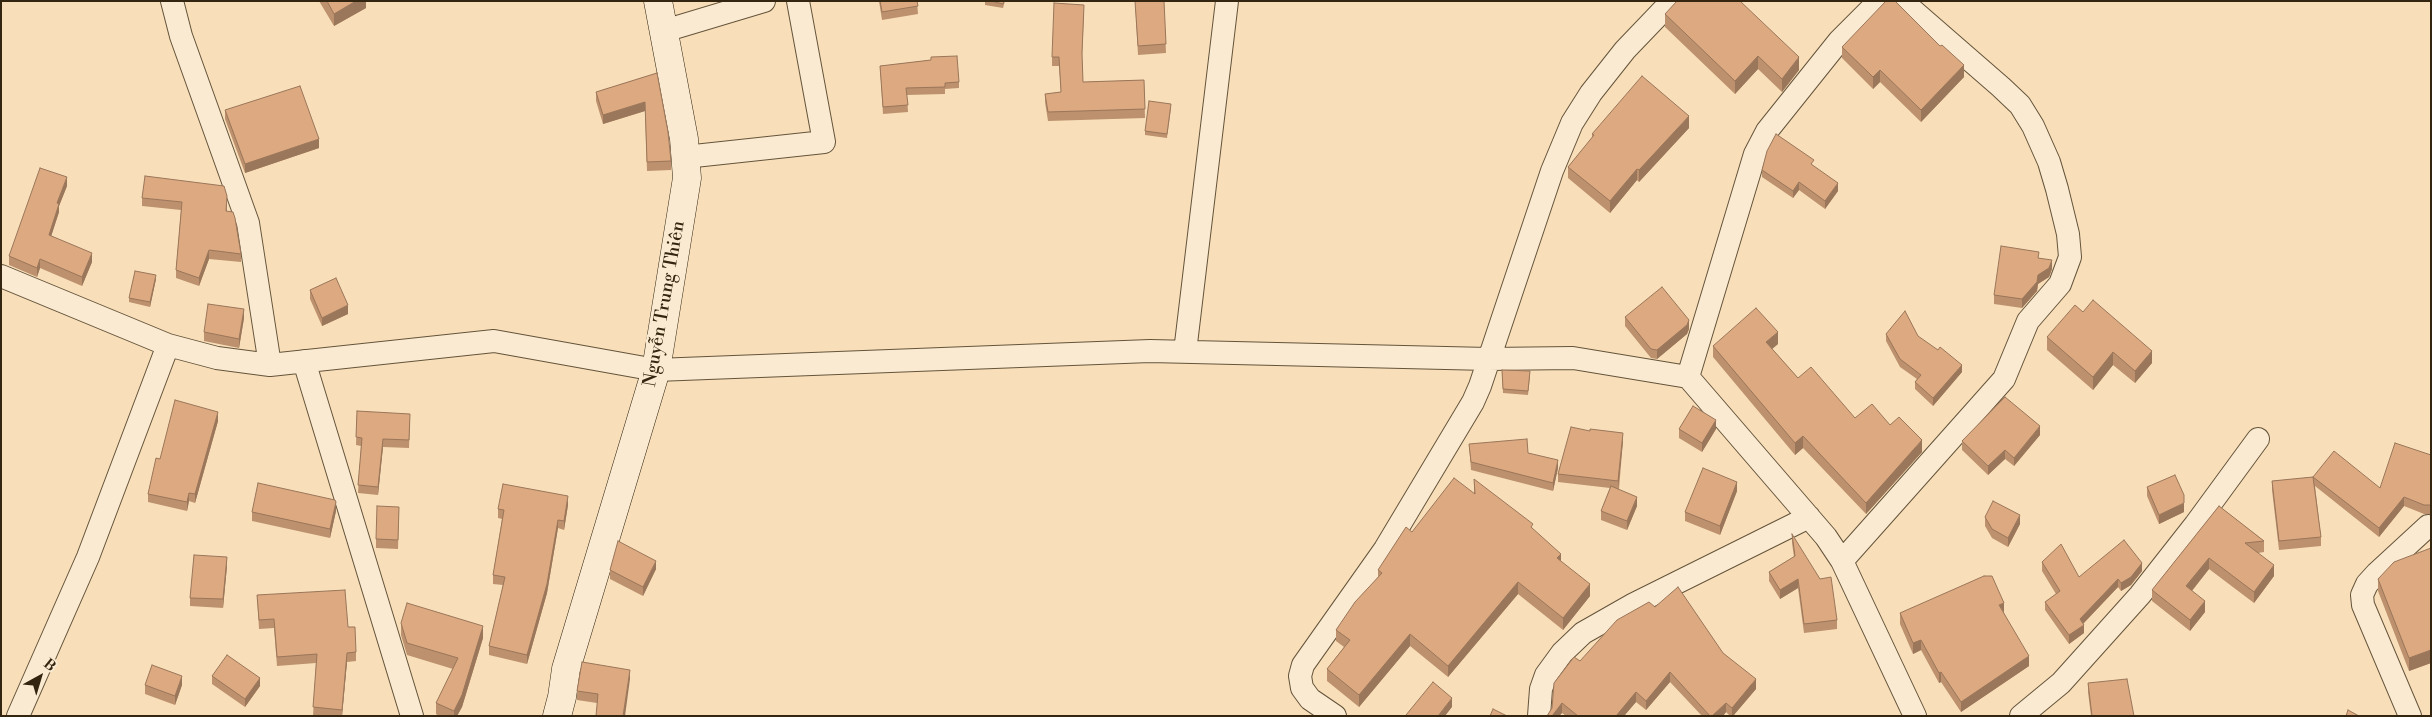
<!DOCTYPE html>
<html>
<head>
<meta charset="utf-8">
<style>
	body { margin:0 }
	#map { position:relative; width:2432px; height:717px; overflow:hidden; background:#f8dfba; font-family:"Libre Bodoni",serif }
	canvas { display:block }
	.frame { position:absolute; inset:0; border:2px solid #342510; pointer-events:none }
	.north { position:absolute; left:15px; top:652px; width:50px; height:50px; -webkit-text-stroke:4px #faead2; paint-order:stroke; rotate:39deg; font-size:14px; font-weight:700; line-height:20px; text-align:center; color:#342510 }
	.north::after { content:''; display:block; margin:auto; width:18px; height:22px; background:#342510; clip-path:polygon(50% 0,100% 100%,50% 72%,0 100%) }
</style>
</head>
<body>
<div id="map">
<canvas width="2432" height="717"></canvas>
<div class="frame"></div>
<div class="north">B</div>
</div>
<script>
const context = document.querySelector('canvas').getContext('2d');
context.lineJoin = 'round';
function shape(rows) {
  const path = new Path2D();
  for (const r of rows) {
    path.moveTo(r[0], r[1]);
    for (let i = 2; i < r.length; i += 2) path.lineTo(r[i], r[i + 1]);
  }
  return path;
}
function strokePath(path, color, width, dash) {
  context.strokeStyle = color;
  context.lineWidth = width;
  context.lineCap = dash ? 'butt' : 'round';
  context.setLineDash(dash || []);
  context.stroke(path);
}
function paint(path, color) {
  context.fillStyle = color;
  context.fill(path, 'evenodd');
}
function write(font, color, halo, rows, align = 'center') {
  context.font = font + ' "Libre Bodoni",serif';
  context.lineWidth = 4.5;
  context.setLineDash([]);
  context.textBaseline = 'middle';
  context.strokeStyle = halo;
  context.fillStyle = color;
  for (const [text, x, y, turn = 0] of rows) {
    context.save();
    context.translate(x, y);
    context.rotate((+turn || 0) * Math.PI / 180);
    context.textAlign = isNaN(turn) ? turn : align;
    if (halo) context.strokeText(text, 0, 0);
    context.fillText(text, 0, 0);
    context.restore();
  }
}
const street = shape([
	[172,1,181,36,248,223,270,365,494,341,656,370,1150,351,1488,359,1573,358,1688,377,1826,537,1842,561,1915,716],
	[664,31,764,1],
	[685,157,824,142,798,1],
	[1,276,168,345,217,358,270,365],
	[1185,352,1227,1],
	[304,361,412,716],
	[1688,377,1755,154,1767,131,1839,41,1879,1],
	[1842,561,2004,379,2028,321,2060,284,2070,257,2068,234,2057,189,2049,162,2033,126,2020,105,2001,87,1902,1],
	[18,716,88,557,168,345],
	[1335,716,1310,699,1302,688,1300,676,1303,665,1385,549,1473,402,1480,386,1552,171,1572,123,1591,93,1625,50,1672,1],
	[1539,716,1541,689,1546,675,1562,653,1583,633,1634,604,1809,517],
	[2021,716,2061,683,2140,595,2195,525,2258,439],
	[2410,716,2363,605,2362,595,2367,584,2377,573,2428,526]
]);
const secondary = shape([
	[557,716,562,697,566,669,656,370,687,178,684,139,658,1]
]);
strokePath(street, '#65543a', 24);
strokePath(secondary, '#342510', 29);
strokePath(street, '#faead2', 22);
strokePath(secondary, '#faead2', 28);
paint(shape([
	[319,1,366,1,366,8,334,26],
	[879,1,917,1,918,14,882,20],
	[985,1,1005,1,1003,8,985,5],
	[1135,1,1164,1,1166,53,1138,55],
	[1084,13,1082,57,1083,82,1144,80,1145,118,1048,121,1045,102,1045,94,1061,92,1059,66,1052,66,1052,57],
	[1665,14,1799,70,1782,92,1758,69,1735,94,1665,27],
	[1842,47,1964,77,1921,122,1880,82,1873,89,1842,58],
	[931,60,959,82,959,88,945,89,945,94,907,95,908,112,883,114,880,66],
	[657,73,671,161,671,170,647,171,645,111,603,124,596,101,596,92],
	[1171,108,1167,138,1145,135,1145,131],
	[225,110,319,148,245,173,225,119],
	[1689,128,1639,182,1637,180,1610,213,1568,178,1568,167,1592,138,1592,134],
	[1814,166,1838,191,1825,209,1799,190,1793,198,1762,177,1762,170],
	[67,186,59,206,59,212,51,236,92,262,82,286,40,268,37,277,9,265,9,256],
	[142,198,227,205,227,211,241,254,241,262,209,259,199,286,176,278,176,270,181,210,142,206],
	[2039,258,2052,269,2049,277,2038,284,2037,291,2022,308,1994,304,1994,295],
	[156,279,150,307,129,302,129,298],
	[310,290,348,314,322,326,310,299],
	[2083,312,2152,363,2135,383,2113,365,2093,390,2047,350,2047,337],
	[1625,317,1689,329,1687,334,1657,359,1651,358,1625,326],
	[244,318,239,348,204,341,204,332],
	[1886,334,1918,336,1962,372,1933,406,1915,389,1915,382,1917,379,1900,367,1886,341],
	[1778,344,1772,349,1798,378,1855,418,1890,425,1922,452,1866,514,1803,448,1795,455,1713,357,1713,346],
	[1502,370,1530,376,1528,395,1503,393],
	[357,411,410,421,409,448,383,447,378,495,358,493,361,446,356,445],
	[218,421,195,503,189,501,187,511,148,502,148,494,160,459],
	[1679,429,1716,429,1702,452,1679,438],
	[2040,435,2014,466,2005,459,1988,475,1962,450,1962,441],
	[1623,441,1619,489,1637,506,1627,530,1601,520,1601,511,1610,488,1558,482,1558,474],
	[1469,444,1528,453,1558,468,1553,491,1471,470],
	[2431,455,2431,514,2424,514,2404,506,2379,537,2315,486,2321,537,2321,546,2279,550,2272,490,2272,481,2313,477,2380,488],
	[1474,479,1533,529,1561,561,1590,596,1563,630,1518,594,1448,677,1410,646,1359,707,1327,681,1327,669,1344,647,1336,641,1336,630,1378,577,1378,570,1412,532,1474,493],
	[2147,487,2184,512,2159,524,2147,496],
	[1737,491,1720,535,1685,521,1685,512],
	[568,505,564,530,558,528,547,593,527,664,489,655,489,646,503,585,493,584,493,575,502,519,498,518,498,509],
	[2219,506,2264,541,2264,552,2258,553,2274,576,2254,603,2209,569,2192,591,2205,612,2190,631,2152,601,2152,590],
	[399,507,398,549,376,548,376,539],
	[336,511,330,538,252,521,252,512],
	[1985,517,2020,524,2008,547,1992,538,1985,526],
	[1792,534,1837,620,1837,629,1804,633,1798,588,1780,599,1769,581,1769,572,1794,557,1792,543],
	[2431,548,2431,663,2409,671,2378,591,2378,579],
	[2042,562,2079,577,2142,571,2131,585,2121,591,2118,587,2083,624,2084,633,2069,644,2045,610,2045,602,2056,594,2042,571],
	[227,566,223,608,190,606,190,598],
	[656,569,643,596,610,579,610,570],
	[257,595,348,627,356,652,356,661,347,662,342,716,313,716,316,663,277,666,274,628,259,629],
	[1655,607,1723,653,1756,689,1733,716,1730,716,1726,712,1723,716,1702,716,1670,682,1646,710,1636,702,1624,716,1566,716,1562,713,1559,716,1547,716,1580,661],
	[1900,613,2004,613,2029,666,1961,712,1941,682,1939,683,1921,650,1913,654,1900,624],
	[401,623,483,638,462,707,457,716,439,716,436,714,436,703,453,669,407,655,401,635],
	[212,676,260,686,245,707,212,684],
	[630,679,597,703,577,700,577,691],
	[2088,683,2134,716,2091,716,2088,692],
	[145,685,182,685,175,705,145,694]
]), '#bd916e');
paint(shape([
	[356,1,366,1,366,8,334,26,334,14],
	[1758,56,1758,69,1735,94,1735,81],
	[1799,57,1799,70,1782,92,1782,79],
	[1964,65,1964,77,1921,122,1921,110],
	[1880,70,1880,82,1873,89,1873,77],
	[645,102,645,111,603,124,603,115],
	[1689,116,1689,128,1639,182,1639,170],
	[319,139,319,148,245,173,245,164],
	[1637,169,1637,180,1610,213,1610,201],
	[67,177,67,186,59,206,59,212,49,243,49,235,57,203],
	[1799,182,1799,190,1793,198,1793,191],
	[1838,183,1838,191,1825,209,1825,201],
	[209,250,209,259,199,286,199,278],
	[92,253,92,262,82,286,82,277],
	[40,259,40,268,37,277,37,268],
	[2052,260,2052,269,2049,277,2038,284,2037,291,2022,308,2022,299,2038,275],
	[156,275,156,279,150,307,150,302],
	[348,305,348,314,322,326,322,318],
	[244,309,244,318,239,348,239,339],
	[1689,320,1689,329,1687,334,1657,359,1657,350],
	[1778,332,1778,344,1766,354,1766,342],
	[2152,351,2152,363,2135,383,2135,371],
	[2113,352,2113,365,2093,390,2093,377],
	[1962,365,1962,372,1933,406,1933,398],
	[218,412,218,421,195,503,195,494],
	[1716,420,1716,429,1702,452,1702,443],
	[2040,426,2040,435,2014,466,2014,458],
	[1623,433,1623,441,1618,489,1618,481],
	[1803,436,1803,448,1795,455,1795,443],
	[383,439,383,447,378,495,378,487],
	[1922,440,1922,452,1866,514,1866,503],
	[2005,450,2005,459,1988,475,1988,466],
	[1558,460,1558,468,1553,491,1553,483],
	[1737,482,1737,491,1720,535,1720,526],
	[189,493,189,501,187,511,187,502],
	[568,496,568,505,564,530,564,521],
	[1637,497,1637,506,1627,530,1627,521],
	[2404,497,2404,506,2379,537,2379,528],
	[336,502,336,511,330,538,330,529],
	[2184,503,2184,512,2159,524,2159,515],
	[2020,515,2020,524,2008,547,2008,538],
	[558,520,558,528,547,593,527,664,527,655],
	[1561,554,1561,566,1557,558],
	[227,557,227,566,223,608,223,599],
	[2209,558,2209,569,2186,598,2186,586],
	[656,561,656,569,643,596,643,587],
	[2142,563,2142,571,2131,585,2121,591,2121,583],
	[2274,565,2274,576,2254,603,2254,592],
	[1798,579,1798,588,1780,599,1780,590],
	[2118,579,2118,587,2080,627,2084,625,2084,633,2069,644,2069,635,2080,619],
	[1518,582,1518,594,1448,677,1448,666],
	[1590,584,1590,596,1563,630,1563,618],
	[2205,601,2205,612,2190,631,2190,620],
	[2004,603,2004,613,1999,605],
	[483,626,483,638,462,707,457,716,454,716,454,711],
	[1410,634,1410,646,1359,707,1359,695],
	[1921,640,1921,650,1913,654,1913,643],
	[2431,650,2431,663,2409,671,2409,658],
	[347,653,347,662,342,716,342,710],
	[2029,656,2029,666,1961,712,1961,702],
	[630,670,630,679,625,716,623,716],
	[1670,672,1670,682,1646,710,1646,701],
	[1941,672,1941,682,1939,683,1939,673],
	[182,676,182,685,175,705,175,696],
	[260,678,260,686,245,707,245,699],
	[1756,679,1756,689,1733,716,1732,716,1732,708],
	[1636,692,1636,702,1624,716,1616,716],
	[1452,698,1452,707,1445,716,1438,716],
	[1562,703,1562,713,1559,716,1552,716],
	[1726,703,1726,712,1723,716,1712,716]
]), '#9a765a');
const building = shape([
	[327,1,356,1,334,14,327,1],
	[880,1,917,1,918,6,882,12,880,1],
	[991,1,1004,1,1003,4,991,1],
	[1135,1,1164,1,1166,44,1138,46,1135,1],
	[1677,1,1740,1,1799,57,1782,79,1758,56,1735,81,1665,14,1677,1],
	[1886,1,1895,1,1940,46,1942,45,1964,65,1921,110,1880,70,1873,77,1842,47,1886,1],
	[1054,3,1084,5,1082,53,1083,82,1144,80,1145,109,1048,112,1045,94,1061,92,1059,57,1052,57,1054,3],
	[957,56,959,82,945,83,945,87,906,88,908,105,883,107,880,66,931,60,931,57,957,56],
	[657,73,668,132,671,161,647,162,645,102,603,115,596,92,657,73],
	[1642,76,1689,116,1639,170,1637,169,1610,201,1568,167,1594,135,1592,134,1642,76],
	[300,86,319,139,245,164,225,110,300,86],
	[1149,101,1171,104,1167,134,1145,131,1149,101],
	[1776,134,1814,160,1811,164,1838,183,1825,201,1799,182,1793,191,1762,170,1767,151,1776,134],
	[40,168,67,177,57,203,59,204,49,235,92,253,82,277,40,259,37,268,9,256,40,168],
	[145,176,224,186,227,196,226,211,233,212,235,218,241,254,209,250,199,278,176,270,182,202,142,198,145,176],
	[2001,246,2039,252,2038,258,2052,260,2049,268,2038,275,2037,282,2022,299,1994,295,2001,246],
	[135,271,156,275,150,302,129,298,135,271],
	[336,278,348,305,322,318,310,290,336,278],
	[1662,287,1689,320,1687,325,1657,350,1651,349,1625,317,1662,287],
	[2093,300,2152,351,2135,371,2113,352,2093,377,2047,337,2075,305,2083,312,2093,300],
	[208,304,244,309,239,339,204,332,208,304],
	[1756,308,1778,332,1766,342,1798,378,1811,367,1855,418,1872,404,1890,425,1899,417,1922,440,1866,503,1803,436,1795,443,1713,346,1756,308],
	[1905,311,1918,336,1938,350,1940,347,1962,365,1933,398,1915,382,1921,375,1900,359,1886,334,1905,311],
	[1502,370,1530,371,1528,391,1503,389,1502,370],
	[2005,397,2040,426,2014,458,2005,450,1988,466,1962,441,2005,397],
	[175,400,218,412,195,494,189,493,187,502,148,494,156,458,160,459,175,400],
	[1693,406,1716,420,1702,443,1679,429,1693,406],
	[357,411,410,414,409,440,383,439,378,487,358,485,362,438,356,437,357,411],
	[1571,427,1590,431,1590,429,1623,433,1618,481,1558,474,1571,427],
	[1527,439,1528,453,1558,460,1553,483,1471,462,1469,444,1527,439],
	[2395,443,2431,455,2431,505,2424,505,2404,497,2379,528,2313,477,2334,451,2380,488,2395,443],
	[1703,468,1737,482,1720,526,1685,512,1703,468],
	[2175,475,2184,495,2184,503,2159,515,2147,487,2175,475],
	[2313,477,2321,537,2279,541,2272,481,2313,477],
	[1454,478,1475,494,1474,479,1533,524,1531,527,1561,554,1557,558,1590,584,1563,618,1518,582,1448,666,1410,634,1359,695,1327,669,1350,640,1336,630,1355,602,1382,573,1378,570,1406,527,1412,532,1454,478],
	[258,483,335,500,336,502,330,529,252,512,258,483],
	[503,484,568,496,564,521,558,520,547,584,527,655,489,646,505,577,493,575,504,510,498,509,503,484],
	[1611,486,1637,497,1627,521,1601,511,1611,486],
	[1993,501,2020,515,2008,538,1992,529,1985,517,1993,501],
	[377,506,399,507,398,540,376,539,377,506],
	[2219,506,2264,541,2245,543,2274,565,2254,592,2209,558,2186,586,2205,601,2190,620,2152,590,2219,506],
	[1792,534,1820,579,1831,577,1837,620,1804,624,1798,579,1780,590,1769,572,1795,556,1792,534],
	[2124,540,2142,563,2131,577,2121,583,2118,579,2080,619,2084,625,2069,635,2045,602,2060,591,2042,562,2061,544,2079,577,2124,540],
	[618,541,656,561,643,587,610,570,618,541],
	[2431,548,2431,650,2409,658,2378,579,2394,562,2431,548],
	[194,555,227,557,223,599,190,598,194,555],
	[1984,576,1992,576,2004,603,1999,605,2029,656,1961,702,1941,672,1939,673,1921,640,1913,643,1900,613,1984,576],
	[1678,587,1723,653,1756,679,1732,708,1726,703,1712,716,1710,716,1670,672,1646,701,1636,692,1616,716,1578,716,1562,703,1552,716,1547,716,1552,708,1554,683,1574,657,1580,661,1617,620,1649,602,1655,607,1678,587],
	[345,590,348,627,355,627,356,652,347,653,342,710,313,707,317,654,277,657,274,619,259,620,257,595,345,590],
	[407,603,483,626,462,695,454,711,436,703,458,658,407,643,401,623,407,603],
	[227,655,260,678,245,699,212,676,227,655],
	[582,662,630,670,623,716,596,716,598,694,577,691,582,662],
	[152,665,182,676,175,696,145,685,152,665],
	[2127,679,2134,716,2092,716,2088,683,2127,679],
	[1433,682,1452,698,1438,716,1407,716,1406,715,1433,682],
	[1493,709,1507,716,1490,716,1493,709],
	[2348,710,2359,716,2346,716,2348,710]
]);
paint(building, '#dca980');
strokePath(building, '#9a765a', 1);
write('18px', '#342510', '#faead2', [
	["Nguyễn Trung Thiên",665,304,-80]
]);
</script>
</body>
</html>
